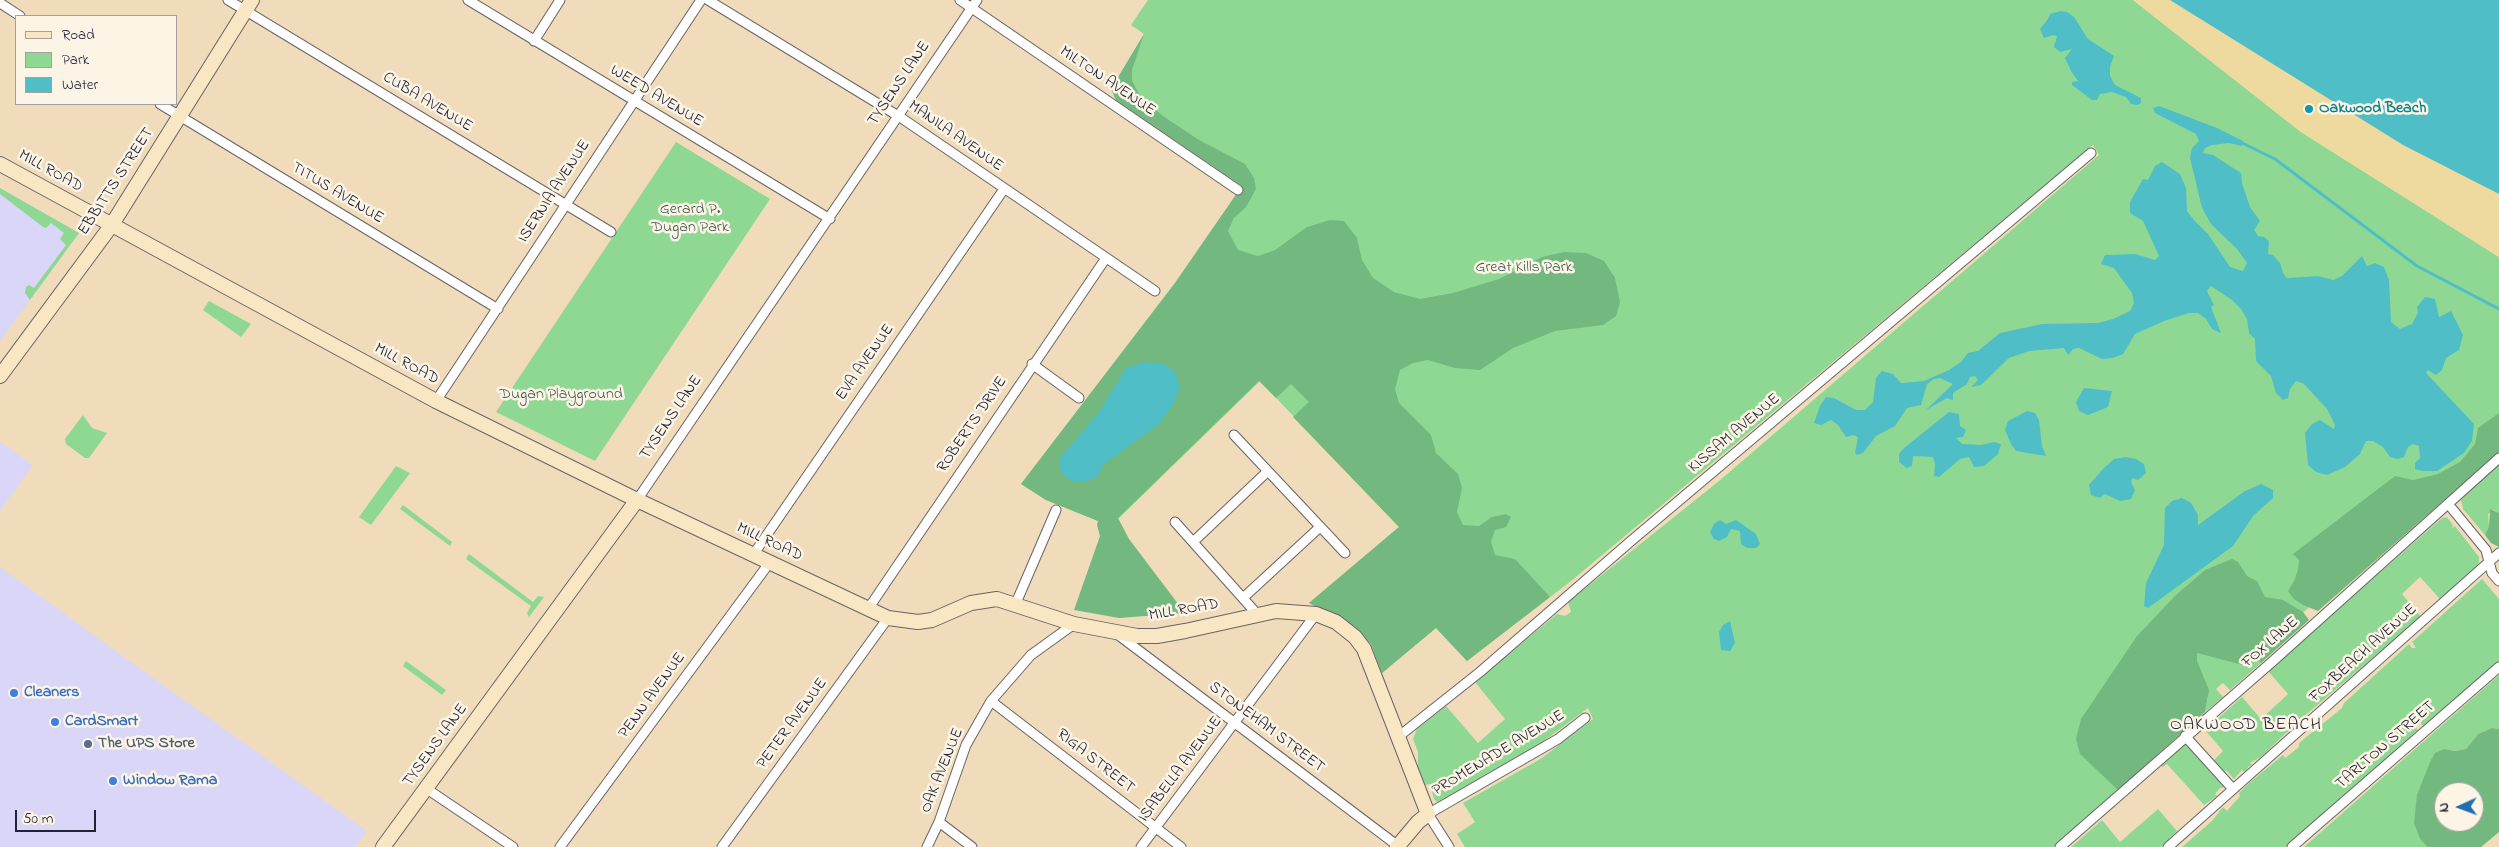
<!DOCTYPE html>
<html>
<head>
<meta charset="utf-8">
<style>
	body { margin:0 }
	#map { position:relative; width:2499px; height:847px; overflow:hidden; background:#f0dcba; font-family:"Indie Flower",sans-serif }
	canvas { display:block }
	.legend { position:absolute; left:15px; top:15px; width:162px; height:90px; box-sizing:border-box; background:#fcf5e5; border:1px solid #a5a1a1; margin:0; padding:6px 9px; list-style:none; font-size:15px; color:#22223b }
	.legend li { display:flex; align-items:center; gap:10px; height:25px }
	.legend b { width:25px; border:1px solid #a5a1a1 }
	.north { position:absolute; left:2434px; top:782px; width:50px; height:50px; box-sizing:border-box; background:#fcf5e5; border:1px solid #a5a1a1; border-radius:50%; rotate:268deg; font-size:14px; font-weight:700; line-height:20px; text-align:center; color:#22223b }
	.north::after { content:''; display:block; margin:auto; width:18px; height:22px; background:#1f6fb2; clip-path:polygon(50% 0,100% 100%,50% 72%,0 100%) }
	.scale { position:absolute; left:15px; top:810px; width:81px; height:22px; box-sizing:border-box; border:2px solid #22223b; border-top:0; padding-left:6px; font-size:15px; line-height:18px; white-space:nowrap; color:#22223b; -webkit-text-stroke:4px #fcf5e5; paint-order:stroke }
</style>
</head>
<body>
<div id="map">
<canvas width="2499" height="847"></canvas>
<ul class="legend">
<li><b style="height:6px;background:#f9e7c3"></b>Road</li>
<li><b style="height:14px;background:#8fd894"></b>Park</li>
<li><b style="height:14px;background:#50bec7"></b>Water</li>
</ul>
<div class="north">N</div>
<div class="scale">50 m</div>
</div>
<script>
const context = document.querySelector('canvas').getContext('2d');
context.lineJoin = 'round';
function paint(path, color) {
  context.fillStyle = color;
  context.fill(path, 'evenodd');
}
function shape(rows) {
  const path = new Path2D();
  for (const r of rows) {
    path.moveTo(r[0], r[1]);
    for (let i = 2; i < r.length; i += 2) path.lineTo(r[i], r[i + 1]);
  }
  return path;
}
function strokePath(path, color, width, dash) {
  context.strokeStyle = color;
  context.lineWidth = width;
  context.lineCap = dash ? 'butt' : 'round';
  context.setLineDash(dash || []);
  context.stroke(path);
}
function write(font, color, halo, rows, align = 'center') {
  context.font = font + ' "Indie Flower",sans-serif';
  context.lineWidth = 5;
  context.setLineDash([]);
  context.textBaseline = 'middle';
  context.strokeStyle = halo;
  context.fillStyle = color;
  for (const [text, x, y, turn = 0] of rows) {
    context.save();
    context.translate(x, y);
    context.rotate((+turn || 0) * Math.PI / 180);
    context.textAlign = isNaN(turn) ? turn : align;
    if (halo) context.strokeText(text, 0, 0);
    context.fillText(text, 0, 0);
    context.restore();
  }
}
paint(shape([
	[0,188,79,233,0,341],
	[0,442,33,465,0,511],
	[0,567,127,659,367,831,355,847,0,847]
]), '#d9d6f7');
paint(shape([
	[1148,0,2133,0,2301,132,2499,257,2499,443,2254,655,2261,663,2230,690,2223,683,2218,687,2216,689,2223,697,2205,712,2208,696,2129,780,2054,847,1465,847,1457,834,1475,822,1463,803,1542,758,1593,719,1588,708,1529,752,1447,800,1446,799,1437,802,1434,799,1430,784,1425,785,1418,767,1418,752,1413,739,1417,729,1446,706,1478,743,1505,719,1475,682,1557,614,1565,616,1571,612,1568,602,1719,481,2099,155,2093,145,1571,581,1467,661,1436,628,1382,673,1371,644,1352,625,1309,603,1399,527,1260,381,1111,526,1046,500,1021,484,1175,283,1242,186,1116,100,1111,89,1144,34,1131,25],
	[676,142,770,199,595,461,496,412],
	[0,188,79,233,30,300,25,293,26,287,29,285,34,288,66,245,60,239,64,233,51,223,46,228,43,227,0,194],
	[209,301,251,324,241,337,203,310],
	[83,415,92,428,107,433,89,458,85,458,66,444,65,439],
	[2499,464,2499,513,2494,510,2488,514,2489,526,2485,535,2463,509,2461,500],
	[396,466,410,473,371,525,359,517],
	[403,505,452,542,450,546,400,509],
	[2447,517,2453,525,2452,528,2455,526,2479,557,2479,563,2476,568,2440,599,2420,577,2402,594,2421,617,2296,723,2291,732,2287,732,2261,757,2253,761,2250,763,2252,765,2249,766,2245,772,2242,770,2234,779,2226,770,2224,772,2214,760,2223,751,2205,730,2242,697,2261,719,2288,694,2268,671,2442,518],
	[469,554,533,602,538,596,544,597,529,617,527,613,531,606,466,559],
	[2482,579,2499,599,2499,662,2423,726,2413,713,2409,715,2408,718,2418,730,2286,847,2182,847,2212,821,2223,807,2227,811,2240,796,2239,793,2248,784,2283,755,2285,758,2299,747,2299,743,2342,708,2344,703,2409,644,2412,648,2416,648,2412,642],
	[406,661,446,690,442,695,403,666],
	[2499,675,2499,729,2492,728,2478,734,2466,749,2455,751,2444,749,2420,839,2427,847,2304,847],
	[2185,744,2223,783,2223,788,2220,788,2215,794,2217,796,2204,805,2167,764,2163,767,2159,765],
	[2158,809,2177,831,2161,847,2071,847,2102,820,2120,842]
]), '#8fd894');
paint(shape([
	[1144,34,1132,70,1132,81,1138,92,1148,104,1163,116,1199,140,1245,164,1254,178,1256,189,1246,207,1234,218,1228,231,1238,250,1258,256,1275,250,1307,227,1330,220,1344,221,1357,238,1362,260,1373,278,1394,292,1420,299,1453,293,1499,279,1542,257,1564,252,1586,253,1604,261,1615,278,1620,302,1616,316,1603,325,1555,331,1513,348,1480,370,1455,368,1428,360,1413,363,1400,370,1395,389,1399,403,1431,435,1436,453,1458,474,1462,488,1457,512,1463,525,1479,526,1492,517,1506,514,1511,517,1506,527,1495,530,1491,542,1495,555,1515,559,1550,597,1467,661,1436,628,1382,673,1371,644,1352,625,1309,603,1399,527,1293,417,1309,402,1291,384,1276,398,1259,381,1118,518,1129,539,1185,613,1119,618,1074,610,1100,536,1097,525,1098,521,1046,500,1021,484,1175,283,1242,186,1116,100,1111,89],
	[2499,413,2499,452,2318,611,2303,605,2294,599,2288,591,2294,581,2298,570,2299,560,2293,554,2395,476,2413,480,2438,474,2460,462,2475,444,2478,428],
	[2490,509,2499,513,2499,547,2491,543,2485,535,2489,526],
	[2232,559,2238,562,2247,576,2257,581,2265,597,2283,600,2303,612,2309,620,2261,663,2254,656,2243,665,2197,653,2197,661,2209,690,2205,712,2118,790,2080,754,2076,739,2081,719,2137,636,2176,595,2205,570],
	[2492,728,2499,729,2499,832,2481,847,2427,847,2420,839,2414,823,2417,795,2430,762,2435,753,2444,749,2455,751,2466,749,2478,734],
	[2444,792,2474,792,2474,822,2444,822]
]), '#73b87e');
paint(shape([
	[2133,0,2170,0,2403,145,2499,194,2499,257,2301,132]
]), '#eeda9e');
paint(shape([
	[2170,0,2499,0,2499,194,2403,145],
	[2060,11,2067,12,2074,17,2088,39,2114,56,2110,67,2110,76,2115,85,2141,98,2141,103,2137,105,2131,104,2126,97,2112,92,2100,94,2097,100,2092,100,2072,85,2072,82,2078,81,2071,71,2065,58,2072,49,2060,52,2054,47,2057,36,2053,35,2044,38,2040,29,2048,19,2050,14],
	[2159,106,2217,128,2243,141,2242,146,2229,143,2212,145,2205,148,2203,153,2213,155,2241,173,2242,183,2250,207,2260,221,2254,230,2258,236,2264,237,2269,241,2268,254,2273,255,2280,263,2283,273,2287,278,2318,276,2333,280,2342,276,2362,256,2367,266,2375,263,2384,267,2389,280,2391,322,2400,329,2412,324,2418,313,2417,307,2425,297,2435,299,2439,317,2451,311,2463,335,2459,350,2446,358,2442,370,2436,375,2428,370,2426,373,2474,424,2472,441,2464,453,2437,471,2423,471,2415,469,2415,463,2420,458,2419,446,2413,444,2408,447,2404,457,2398,459,2390,457,2383,447,2373,441,2366,441,2360,454,2345,467,2327,475,2316,472,2308,465,2305,433,2312,424,2320,420,2334,429,2335,425,2327,409,2304,384,2296,381,2290,389,2288,398,2283,400,2276,393,2271,376,2256,361,2255,339,2249,333,2247,319,2241,309,2232,300,2211,286,2207,291,2214,305,2211,307,2221,333,2212,329,2206,319,2198,313,2189,313,2164,321,2135,334,2123,354,2113,358,2102,359,2079,348,2073,349,2068,355,2064,348,2029,351,2009,358,1981,385,1971,387,1978,380,1975,376,1970,377,1967,384,1953,393,1953,400,1947,398,1926,410,1953,384,1940,378,1934,379,1927,384,1921,405,1907,408,1895,426,1876,436,1863,453,1857,455,1855,453,1858,437,1853,435,1846,437,1838,425,1831,420,1821,425,1814,423,1820,406,1826,397,1834,398,1856,410,1865,410,1873,402,1876,378,1882,371,1893,374,1901,383,1924,381,1949,370,1961,362,1968,353,1978,351,2000,333,2042,324,2098,323,2113,319,2130,311,2134,303,2132,293,2114,268,2101,264,2105,255,2135,254,2155,260,2159,256,2143,221,2130,213,2130,202,2143,179,2148,180,2155,166,2162,162,2180,174,2186,188,2187,211,2194,220,2208,234,2230,267,2243,271,2247,263,2237,249,2211,224,2202,208,2190,158,2192,148,2199,141,2196,134,2155,113,2153,108],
	[1145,362,1164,364,1175,372,1180,387,1173,405,1158,425,1104,464,1097,477,1085,482,1072,481,1063,475,1059,467,1060,458,1099,412,1126,368],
	[2084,388,2112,391,2108,407,2088,415,2079,411,2076,402],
	[2027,411,2035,413,2039,420,2042,446,2046,456,2016,451,2011,444,2005,430,2008,421],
	[1949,412,1959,414,1960,426,1966,430,1963,437,1956,438,1962,444,1981,445,1994,442,2001,444,1998,454,1984,466,1974,467,1969,457,1960,459,1939,477,1934,476,1935,464,1933,457,1913,456,1912,466,1907,468,1899,462,1899,454,1904,448],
	[2126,457,2136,459,2144,464,2146,473,2138,480,2132,478,2131,482,2135,490,2131,499,2120,501,2105,494,2100,498,2091,495,2089,485,2103,469,2114,459],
	[2261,484,2273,490,2273,498,2253,516,2233,546,2148,608,2144,606,2146,583,2164,545,2165,508,2172,501,2182,498,2191,503,2198,515,2198,525,2245,491],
	[1720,520,1726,524,1736,520,1756,534,1760,544,1756,548,1747,548,1741,544,1740,531,1731,529,1727,537,1719,541,1714,539,1710,532,1714,524],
	[1730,621,1735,643,1730,651,1721,650,1719,632,1723,625]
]), '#50bec7');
strokePath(shape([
	[2240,142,2275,159,2417,266,2499,309]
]), '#50bec7', 3);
const street = shape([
	[228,0,611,232],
	[468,0,830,219],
	[708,0,900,117,1155,291],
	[960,0,1238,190],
	[0,3,20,16],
	[534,41,560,0],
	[160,104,498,309],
	[1032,364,1079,398],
	[436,401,701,0],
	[1234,435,1345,553],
	[637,500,977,0],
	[2449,505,2486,550,2492,573,2499,581],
	[1175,522,1257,614],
	[1193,542,1268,471],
	[753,555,1004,189],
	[1243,598,1320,527],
	[1016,603,1056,510],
	[868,609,1106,258],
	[1117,634,1398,846],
	[991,701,1181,847],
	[2185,736,2233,789],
	[1398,737,1480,672,1631,541,2091,153],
	[427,789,513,847],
	[939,822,972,847],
	[560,847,770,562],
	[722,847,888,618],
	[927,847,939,822,966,745,991,701,1031,655,1074,624],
	[1141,847,1316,614],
	[1449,847,1428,814,1558,739,1585,718],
	[2060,847,2273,661,2499,458],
	[2168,847,2499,553],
	[2292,847,2499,667]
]);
const secondary = shape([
	[0,164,436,401,637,500,888,618,918,622,932,620,971,603,997,599,1074,624,1137,636,1157,636,1185,631,1276,611,1316,614,1336,622,1355,637,1364,649,1428,814,1418,822,1397,847],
	[0,376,111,226,252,0],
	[383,847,637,500]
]);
strokePath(street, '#6a6367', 11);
strokePath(secondary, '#6a6367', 16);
strokePath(street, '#fff', 9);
strokePath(secondary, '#f9e7c3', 14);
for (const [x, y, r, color] of [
	[2309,109,5,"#0f9aa8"],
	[14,693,5,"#3f7fe0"],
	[55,722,5,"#3f7fe0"],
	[88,744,5,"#5c6f8a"],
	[113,781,5,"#3f7fe0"]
]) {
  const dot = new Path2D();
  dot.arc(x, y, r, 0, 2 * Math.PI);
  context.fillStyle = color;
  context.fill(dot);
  strokePath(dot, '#fcf5e5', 2);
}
write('16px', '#22223b', '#fcf5e5', [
	["MILTON AVENUE",1107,82,34],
	["TYSENS LANE",900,84,-56],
	["WEED AVENUE",656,97,31],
	["CUBA AVENUE",427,103,31],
	["MANILA AVENUE",955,137,35],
	["MILL ROAD",50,172,29],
	["EBBITTS STREET",117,182,-57],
	["ISERNIA AVENUE",555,192,-57],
	["TITUS AVENUE",337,194,31],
	["EVA AVENUE",866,363,-55],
	["MILL ROAD",406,365,28],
	["TYSENS LANE",672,418,-56],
	["ROBERTS DRIVE",973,425,-56],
	["KISSAM AVENUE",1735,434,-40],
	["MILL ROAD",769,543,25],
	["MILL ROAD",1184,611,-10],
	["FOX LANE",2271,643,-41],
	["FOXBEACH AVENUE",2364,654,-42],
	["PENN AVENUE",653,696,-54],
	["PETER AVENUE",793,724,-54],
	["STONEHAM STREET",1266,728,37],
	["TYSENS LANE",436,746,-54],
	["TARLTON STREET",2386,746,-41],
	["PROMENADE AVENUE",1499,754,-31],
	["RIGA STREET",1095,762,38],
	["ISABELLA AVENUE",1181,770,-53],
	["OAK AVENUE",943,771,-68]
]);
write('bold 16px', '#0d838f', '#fcf5e5', [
	["Oakwood Beach",2319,109]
], 'left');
write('16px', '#435956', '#fcf5e5', [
	["Gerard P.",690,210],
	["Dugan Park",690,228],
	["Great Kills Park",1524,268],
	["Dugan Playground",561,395]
]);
write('bold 16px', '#366cbe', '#fcf5e5', [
	["Cleaners",24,693],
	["CardSmart",65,722],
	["Window Rama",123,781]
], 'left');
write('bold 16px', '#4e5e75', '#fcf5e5', [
	["The UPS Store",98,744]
], 'left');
context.letterSpacing = '1px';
write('18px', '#22223b', '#fcf5e5', [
	["OAKWOOD BEACH",2246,726]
]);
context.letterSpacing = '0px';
</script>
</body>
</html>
